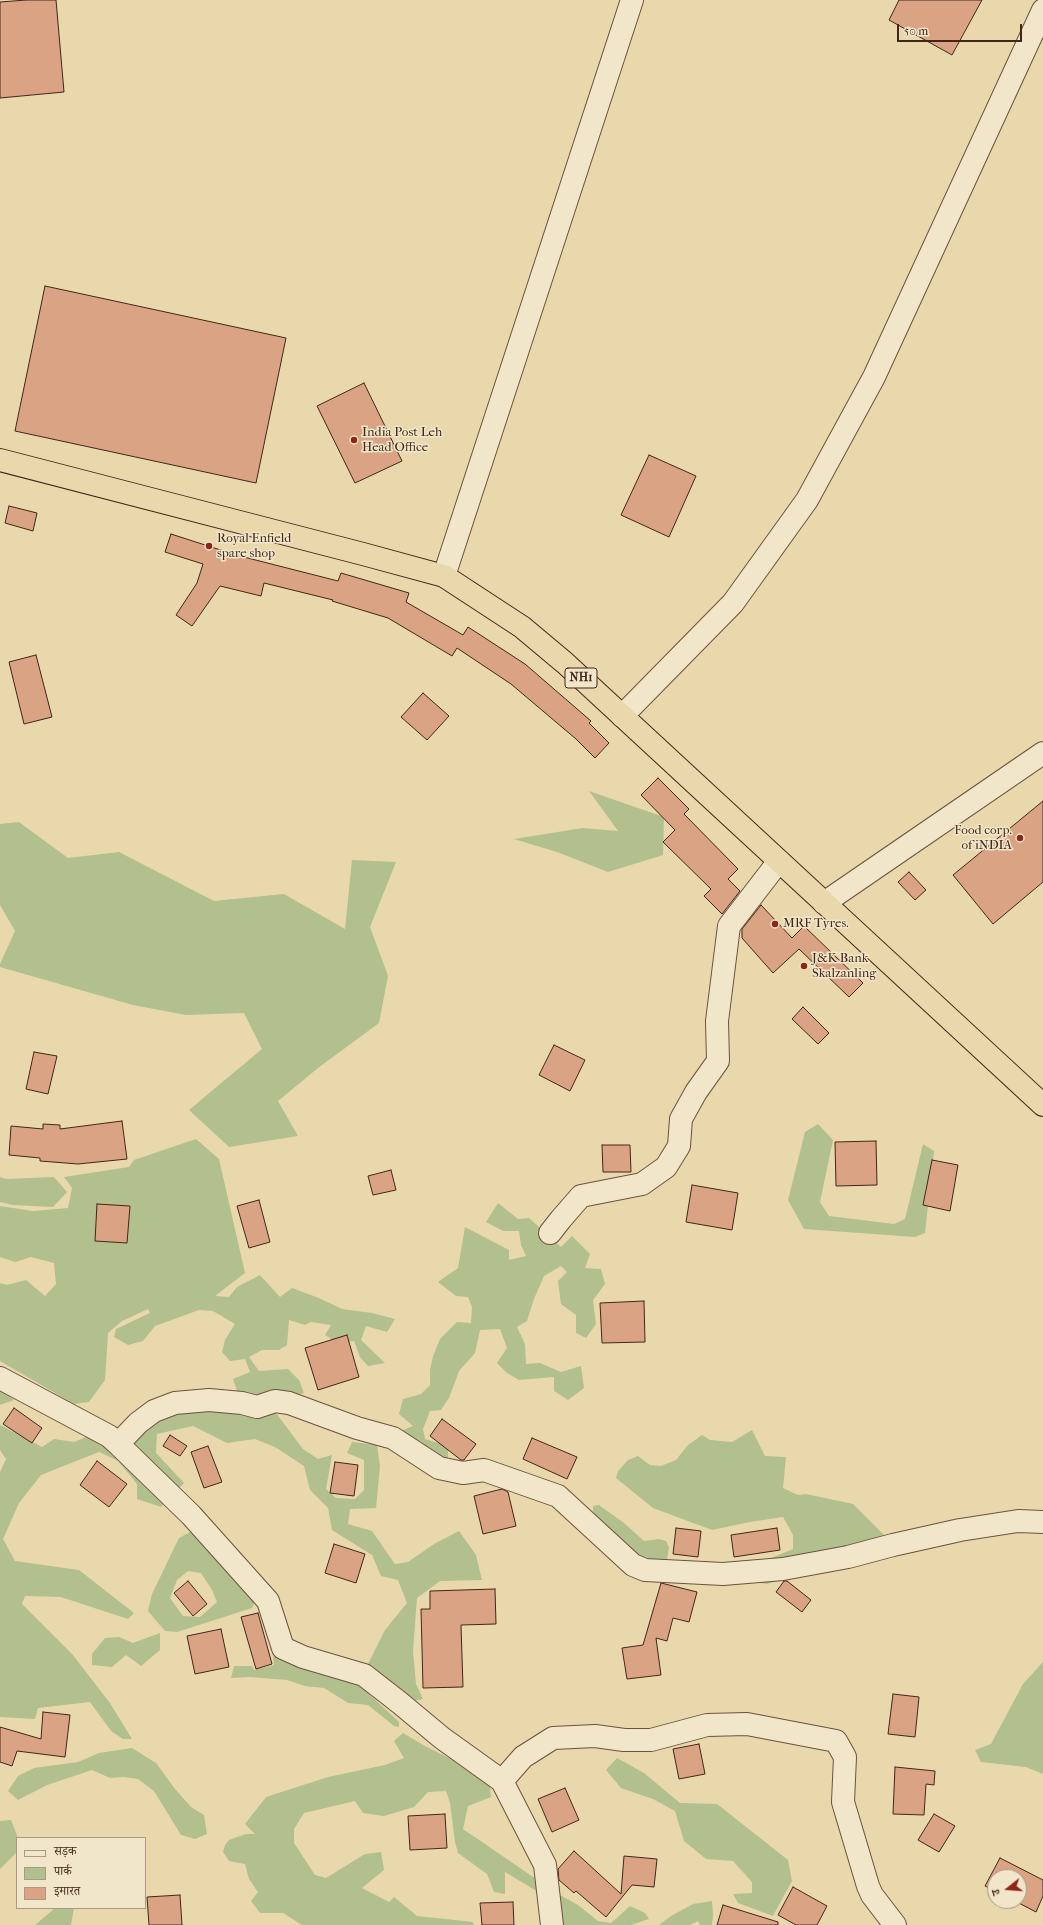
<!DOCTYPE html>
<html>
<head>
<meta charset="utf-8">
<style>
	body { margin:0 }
	#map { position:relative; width:1043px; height:1925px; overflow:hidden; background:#e9d8ac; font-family:"IM FELL French Canon","Noto Serif Devanagari",serif }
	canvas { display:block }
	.legend { position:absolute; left:16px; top:1837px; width:130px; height:72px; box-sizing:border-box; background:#f1e6c9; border:1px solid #ab9983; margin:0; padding:5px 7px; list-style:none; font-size:12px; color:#42261a }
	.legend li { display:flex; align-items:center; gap:8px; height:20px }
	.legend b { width:20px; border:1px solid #ab9983 }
	.north { position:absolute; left:987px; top:1869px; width:40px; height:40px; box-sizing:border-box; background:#f1e6c9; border:1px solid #ab9983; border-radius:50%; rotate:253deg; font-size:11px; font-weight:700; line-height:16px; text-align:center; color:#42261a }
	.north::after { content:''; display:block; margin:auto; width:14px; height:18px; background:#8f2418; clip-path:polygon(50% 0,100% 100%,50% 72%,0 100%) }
	.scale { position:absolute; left:897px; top:24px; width:125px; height:18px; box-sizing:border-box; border:2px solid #42261a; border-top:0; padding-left:5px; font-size:12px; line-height:14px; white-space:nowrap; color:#42261a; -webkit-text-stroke:3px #f1e6c9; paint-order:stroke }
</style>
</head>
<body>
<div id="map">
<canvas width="1043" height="1925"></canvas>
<ul class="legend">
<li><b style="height:5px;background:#f1e6c9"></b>सड़क</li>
<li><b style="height:11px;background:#b1c08d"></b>पार्क</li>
<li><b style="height:11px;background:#d9a384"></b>इमारत</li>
</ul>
<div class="north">उ</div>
<div class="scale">50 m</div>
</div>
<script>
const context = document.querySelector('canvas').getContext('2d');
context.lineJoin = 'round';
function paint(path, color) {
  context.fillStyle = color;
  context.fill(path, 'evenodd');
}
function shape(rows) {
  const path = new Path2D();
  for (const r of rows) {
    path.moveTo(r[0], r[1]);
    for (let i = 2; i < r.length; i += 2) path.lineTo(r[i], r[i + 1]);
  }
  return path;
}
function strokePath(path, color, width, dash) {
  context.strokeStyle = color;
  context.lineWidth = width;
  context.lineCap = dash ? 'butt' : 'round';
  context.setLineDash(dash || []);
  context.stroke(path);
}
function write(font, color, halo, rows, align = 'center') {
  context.font = font + ' "IM FELL French Canon",serif';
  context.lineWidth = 3;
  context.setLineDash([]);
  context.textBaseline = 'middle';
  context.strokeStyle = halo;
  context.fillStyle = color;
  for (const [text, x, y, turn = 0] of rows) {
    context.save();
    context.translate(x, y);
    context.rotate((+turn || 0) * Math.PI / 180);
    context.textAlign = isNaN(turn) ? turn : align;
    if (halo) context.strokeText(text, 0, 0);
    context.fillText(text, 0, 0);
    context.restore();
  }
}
paint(shape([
	[589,791,664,817,663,855,608,872,557,852,514,839,583,828,618,831],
	[19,822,68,858,119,852,214,901,284,894,345,929,352,860,396,862,370,927,388,976,379,1023,318,1068,278,1101,298,1136,229,1147,189,1110,262,1049,244,1013,186,1015,133,1005,0,967,0,964,15,931,0,905,0,824],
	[818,1124,833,1140,820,1202,829,1216,894,1224,905,1219,923,1144,934,1151,925,1233,915,1237,804,1229,788,1200,805,1132],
	[196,1139,219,1159,245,1273,215,1296,229,1297,237,1287,260,1275,280,1297,292,1288,319,1298,342,1309,372,1313,395,1319,387,1332,366,1326,361,1340,385,1363,368,1366,360,1357,354,1341,338,1343,325,1335,331,1325,311,1322,305,1325,289,1320,287,1345,279,1350,262,1350,249,1357,259,1371,288,1369,299,1380,304,1393,290,1397,239,1397,233,1379,250,1372,245,1359,230,1361,222,1352,225,1340,235,1324,213,1311,199,1310,155,1326,143,1341,128,1345,114,1337,116,1329,150,1313,148,1309,122,1321,108,1333,105,1380,89,1402,74,1404,0,1361,0,1283,7,1285,26,1280,45,1296,56,1284,54,1263,31,1257,15,1262,0,1257,0,1206,33,1211,68,1208,72,1188,64,1177,129,1167,134,1160],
	[0,1177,6,1179,54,1177,67,1192,53,1207,13,1205,0,1202],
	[498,1203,518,1219,529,1218,561,1247,572,1236,590,1254,585,1268,601,1269,605,1284,593,1300,596,1324,586,1338,576,1333,576,1315,561,1304,558,1281,567,1272,561,1266,544,1276,534,1299,527,1321,517,1327,525,1344,526,1364,540,1363,561,1372,581,1366,584,1388,568,1400,554,1391,554,1377,519,1380,507,1373,497,1363,507,1348,500,1329,480,1330,475,1353,459,1371,449,1398,441,1410,430,1411,423,1429,425,1439,448,1446,448,1458,437,1461,409,1442,403,1430,413,1426,399,1414,403,1399,421,1394,430,1385,430,1370,433,1356,440,1339,457,1322,471,1323,472,1307,468,1297,456,1296,438,1282,458,1268,465,1227,509,1250,509,1260,526,1256,521,1245,519,1231,503,1231,486,1222],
	[0,1389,14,1400,0,1405],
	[236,1408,276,1413,303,1449,318,1459,332,1455,326,1489,336,1498,355,1499,364,1490,364,1460,347,1453,352,1442,377,1445,380,1466,376,1508,350,1509,348,1524,372,1531,395,1564,408,1562,434,1544,459,1531,476,1555,482,1580,440,1581,417,1598,413,1651,416,1684,423,1699,412,1701,391,1687,368,1664,385,1630,407,1603,398,1580,381,1576,372,1555,332,1530,328,1508,310,1490,304,1466,275,1447,255,1439,227,1443,193,1426,157,1434,156,1453,184,1483,161,1507,137,1499,137,1484,118,1461,99,1452,41,1475,19,1503,3,1539,15,1561,79,1570,134,1613,128,1619,61,1597,25,1596,22,1604,72,1654,110,1703,132,1739,123,1739,111,1731,90,1702,38,1708,35,1719,0,1717,0,1472,6,1459,0,1450,0,1425,42,1447,54,1439,74,1442,96,1433,108,1441,166,1412,186,1414,209,1409],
	[752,1430,765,1456,786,1457,783,1488,798,1495,806,1494,853,1504,886,1537,811,1571,767,1584,754,1582,759,1563,793,1549,793,1535,783,1517,750,1522,712,1530,653,1508,616,1478,618,1471,628,1460,638,1456,650,1465,661,1466,676,1460,688,1445,702,1435,710,1440,732,1442],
	[599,1505,624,1523,644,1541,659,1539,666,1541,669,1547,667,1560,663,1562,645,1560,627,1552,604,1527,593,1511,593,1506],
	[190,1532,205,1541,255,1601,252,1608,177,1632,165,1631,148,1611,152,1594,179,1538],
	[188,1571,201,1573,212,1590,217,1602,200,1617,183,1616,170,1598,177,1580],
	[160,1633,160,1650,141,1666,126,1655,112,1667,92,1665,92,1654,105,1638,119,1637,133,1643],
	[273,1656,356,1682,399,1722,399,1727,394,1726,368,1705,348,1703,324,1688,305,1686,287,1680,250,1677,231,1678,234,1666,252,1666,254,1670,274,1665],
	[1043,1662,1043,1774,1026,1767,981,1762,975,1750,991,1744,1023,1684],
	[403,1733,425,1746,451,1759,490,1786,491,1797,468,1806,463,1829,539,1881,538,1892,505,1872,505,1894,494,1892,487,1874,458,1853,455,1842,450,1803,446,1791,428,1792,414,1807,384,1816,363,1813,355,1801,304,1813,294,1829,294,1843,315,1875,326,1878,365,1854,381,1852,384,1870,362,1888,389,1902,394,1897,417,1916,473,1922,474,1925,302,1925,283,1913,260,1913,251,1901,258,1892,249,1879,245,1864,229,1861,223,1852,225,1845,229,1840,246,1834,255,1834,245,1824,266,1797,328,1777,385,1765,404,1758,394,1741],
	[132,1748,156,1763,175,1789,191,1807,204,1815,207,1834,195,1839,181,1835,154,1791,138,1779,124,1777,110,1778,92,1770,47,1785,18,1800,8,1791,18,1776,34,1768,78,1762,99,1753],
	[617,1758,644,1773,680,1803,717,1804,788,1860,792,1881,773,1916,738,1903,733,1894,752,1893,752,1882,733,1861,706,1859,684,1841,675,1811,653,1799,621,1788,606,1770],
	[11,1820,18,1838,17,1852,0,1869,0,1821],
	[560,1895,578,1905,598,1921,611,1923,630,1906,645,1913,649,1919,631,1925,561,1925],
	[712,1901,713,1915,712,1925,700,1925,698,1921,690,1925,659,1925,671,1916,693,1904],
	[55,1908,74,1908,71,1925,35,1925]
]), '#b1c08d');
const building = shape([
	[26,0,56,0,64,92,0,98,0,2,26,0],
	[899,0,982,0,952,55,889,20,899,0],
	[45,286,286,338,256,483,15,431,45,286],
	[364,383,402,461,355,483,317,406,364,383],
	[649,455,696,476,669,537,621,515,649,455],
	[9,506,37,513,33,531,5,523,9,506],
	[171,534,236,555,338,581,341,573,409,593,406,602,463,635,468,627,525,664,591,721,589,723,609,743,595,758,576,739,511,684,457,648,452,656,388,618,332,601,333,600,264,583,261,596,220,586,192,626,176,615,197,583,203,564,165,552,171,534],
	[36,655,52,717,24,724,9,662,36,655],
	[423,693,449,716,427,740,401,717,423,693],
	[658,778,689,809,684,814,738,869,728,879,740,891,722,914,704,896,711,889,663,842,675,830,641,795,658,778],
	[1043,801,1043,882,993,924,953,875,1043,801],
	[909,872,926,890,915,900,898,882,909,872],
	[761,905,792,938,804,926,863,983,849,997,799,949,773,973,742,938,742,929,761,905],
	[803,1007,829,1033,818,1044,792,1019,803,1007],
	[554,1045,585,1060,570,1091,539,1075,554,1045],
	[34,1052,57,1056,48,1094,26,1089,34,1052],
	[122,1121,127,1159,78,1164,40,1161,40,1158,9,1155,11,1126,43,1129,43,1124,60,1125,60,1129,122,1121],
	[876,1141,877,1185,836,1186,835,1142,876,1141],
	[602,1145,630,1145,631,1172,603,1172,602,1145],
	[932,1160,958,1165,950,1211,923,1205,932,1160],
	[391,1170,396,1190,373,1195,368,1176,391,1170],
	[692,1185,738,1193,732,1230,686,1222,692,1185],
	[259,1200,270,1242,249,1248,237,1206,259,1200],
	[97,1204,130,1206,127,1243,95,1241,97,1204],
	[644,1301,645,1342,602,1343,600,1303,644,1301],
	[347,1335,359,1377,318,1390,305,1348,347,1335],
	[14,1408,42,1428,32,1443,3,1424,14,1408],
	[442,1419,476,1444,464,1460,461,1460,430,1436,442,1419],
	[170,1435,187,1446,180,1456,163,1446,170,1435],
	[532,1438,577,1457,567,1479,523,1459,532,1438],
	[208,1446,222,1482,204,1488,191,1452,208,1446],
	[97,1461,127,1484,109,1507,80,1485,97,1461],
	[335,1462,358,1465,354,1496,330,1493,335,1462],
	[502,1489,508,1492,516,1526,483,1534,474,1496,502,1489],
	[676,1528,701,1531,698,1557,673,1554,676,1528],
	[777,1528,780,1550,734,1557,731,1535,777,1528],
	[334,1544,365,1554,356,1583,325,1573,334,1544],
	[188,1581,207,1604,193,1616,174,1593,188,1581],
	[784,1581,787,1581,811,1600,802,1612,776,1592,784,1581],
	[661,1583,697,1592,689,1622,673,1618,667,1641,656,1638,661,1675,627,1679,622,1648,643,1645,661,1583],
	[495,1589,496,1624,461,1625,463,1687,423,1688,421,1609,430,1609,430,1591,495,1589],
	[258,1613,272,1664,256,1669,241,1617,258,1613],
	[221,1629,229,1667,195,1674,187,1636,221,1629],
	[893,1694,919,1697,915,1737,888,1734,893,1694],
	[43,1712,70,1715,65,1757,17,1751,12,1766,0,1762,0,1727,41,1739,43,1712],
	[699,1744,705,1774,679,1779,673,1749,699,1744],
	[895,1767,935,1771,934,1785,926,1784,924,1815,893,1814,895,1767],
	[565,1788,579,1820,552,1832,538,1799,565,1788],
	[445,1814,447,1848,410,1850,408,1816,445,1814],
	[934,1814,955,1826,939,1852,918,1840,934,1814],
	[574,1851,621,1894,624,1856,657,1859,654,1887,632,1885,606,1917,576,1891,574,1893,559,1880,558,1869,574,1851],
	[1000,1858,1043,1880,1043,1896,1036,1912,1015,1901,1019,1901,1019,1877,995,1877,995,1891,985,1886,1000,1858],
	[793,1887,827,1906,817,1925,796,1925,778,1915,793,1887],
	[180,1895,182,1925,149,1925,147,1897,180,1895],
	[513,1902,514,1925,482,1925,480,1903,513,1902],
	[723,1905,778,1922,778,1925,717,1925,723,1905]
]);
paint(building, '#d9a384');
strokePath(building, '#42261a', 1);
const minor = shape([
	[444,576,632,0],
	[622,716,733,603,807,500,874,377,1043,10],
	[824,903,1043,753],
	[550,1233,561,1219,581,1196,642,1184,666,1167,679,1146,681,1119,696,1092,718,1061,717,1021,729,926,779,861],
	[0,1378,109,1436,118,1444,191,1515,268,1601,283,1648,303,1657,364,1675,400,1703,442,1738,502,1781,545,1865,552,1925],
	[118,1444,138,1423,154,1411,175,1403,209,1400,242,1403,257,1407,275,1401,289,1403,357,1428,393,1438,439,1468,463,1473,484,1470,558,1496,633,1565,645,1570,723,1574,783,1569,848,1557,893,1545,960,1530,1018,1521,1043,1522],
	[502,1781,523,1757,553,1738,595,1736,624,1740,651,1740,707,1725,747,1724,836,1741,845,1757,843,1802,868,1886,872,1895,895,1925]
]);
const highway = shape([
	[0,460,363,554,444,576,522,627,565,663,1043,1105]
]);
strokePath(minor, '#6c523e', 24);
strokePath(highway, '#42261a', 24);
strokePath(minor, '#f1e6c9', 22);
strokePath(highway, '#e9d8ac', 22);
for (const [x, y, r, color] of [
	[354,440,4,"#8f2418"],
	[209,546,4,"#8f2418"],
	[1020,838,4,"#8f2418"],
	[775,924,4,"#8f2418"],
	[804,966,4,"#8f2418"]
]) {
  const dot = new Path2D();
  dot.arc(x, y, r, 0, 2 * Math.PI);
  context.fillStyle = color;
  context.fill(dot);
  strokePath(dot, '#f1e6c9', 1.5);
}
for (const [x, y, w] of [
	[581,678,32]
]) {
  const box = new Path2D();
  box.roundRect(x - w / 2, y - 10, w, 20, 3);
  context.fillStyle = '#f1e6c9';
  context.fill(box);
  strokePath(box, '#42261a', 1);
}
write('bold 12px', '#42261a', null, [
	["NH1",581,678]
]);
write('13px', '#42261a', '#f1e6c9', [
	["India Post Leh",362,433],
	["Head Office",362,448],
	["Royal Enfield",217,539],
	["spare shop",217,554],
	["Food corp.",1012,831,"right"],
	["of iNDIA",1012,846,"right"],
	["MRF Tyres.",783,924],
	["J&K Bank",812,959],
	["Skalzanling",812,974]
], 'left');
</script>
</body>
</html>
